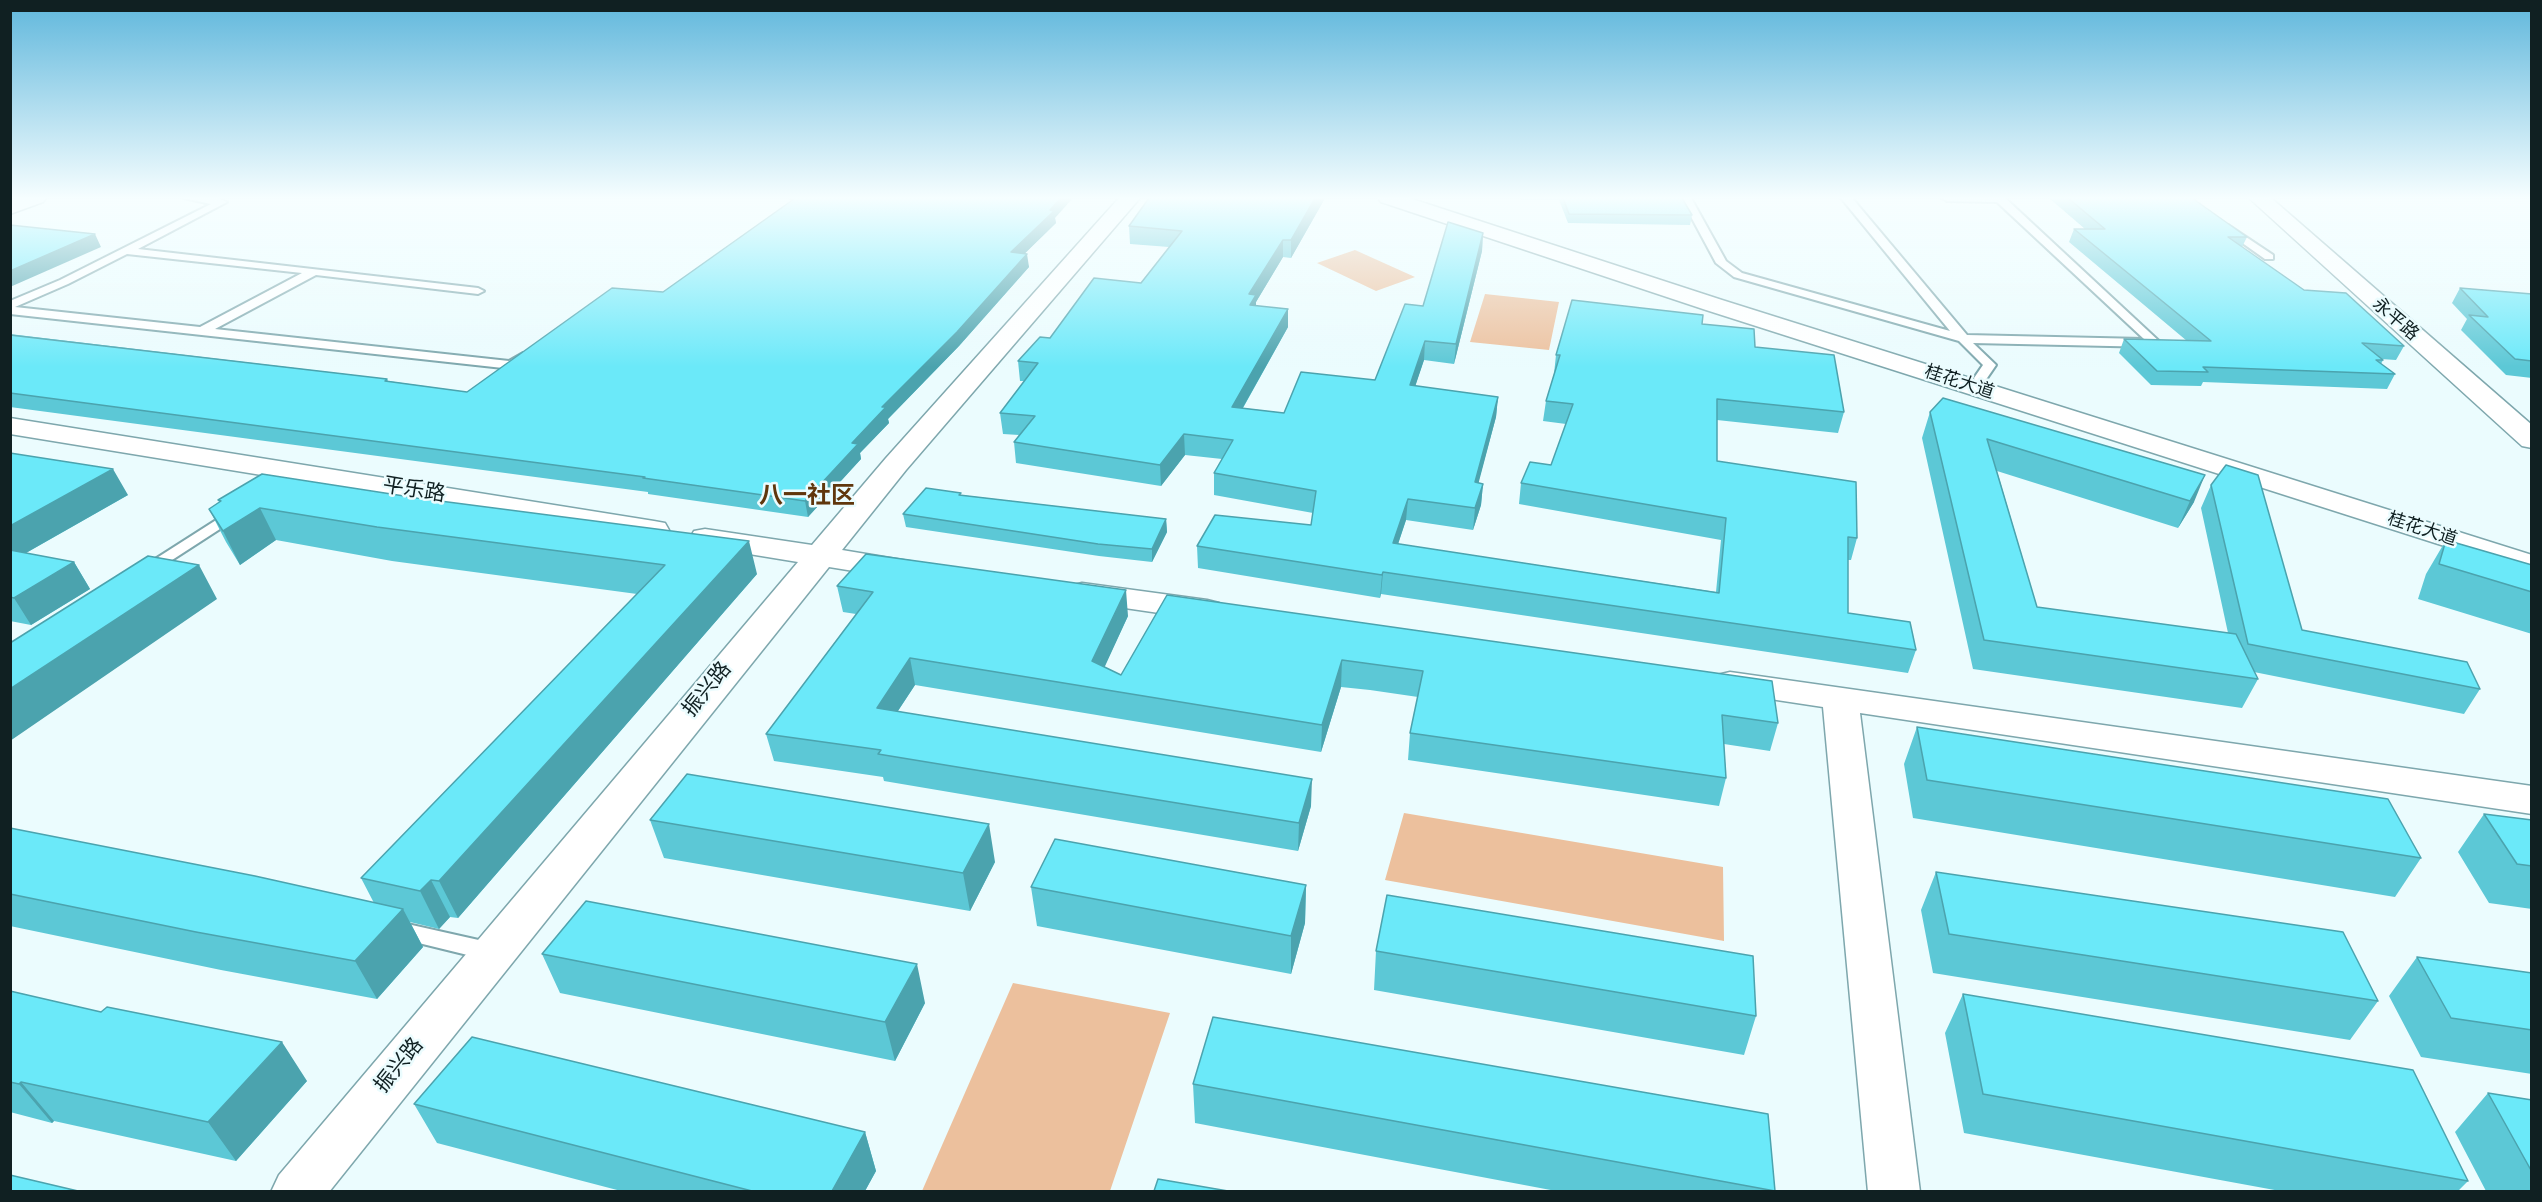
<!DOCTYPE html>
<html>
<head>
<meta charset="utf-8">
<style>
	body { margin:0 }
	#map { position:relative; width:2542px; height:1202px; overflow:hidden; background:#ebfcfe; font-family:Jost,sans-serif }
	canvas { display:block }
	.frame { position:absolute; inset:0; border:12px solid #102022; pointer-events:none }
</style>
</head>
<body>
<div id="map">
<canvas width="2542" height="1202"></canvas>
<div class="frame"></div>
</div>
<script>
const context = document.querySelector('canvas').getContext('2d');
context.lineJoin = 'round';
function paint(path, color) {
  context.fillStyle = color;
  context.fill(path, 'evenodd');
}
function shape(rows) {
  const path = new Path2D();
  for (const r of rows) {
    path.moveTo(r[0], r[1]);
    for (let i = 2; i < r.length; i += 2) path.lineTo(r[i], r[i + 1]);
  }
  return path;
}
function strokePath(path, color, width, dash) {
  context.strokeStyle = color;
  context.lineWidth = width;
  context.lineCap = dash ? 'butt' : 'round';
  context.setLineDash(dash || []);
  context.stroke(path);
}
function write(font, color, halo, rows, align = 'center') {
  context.font = font + ' Jost,"Noto Sans SC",sans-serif';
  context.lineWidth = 5;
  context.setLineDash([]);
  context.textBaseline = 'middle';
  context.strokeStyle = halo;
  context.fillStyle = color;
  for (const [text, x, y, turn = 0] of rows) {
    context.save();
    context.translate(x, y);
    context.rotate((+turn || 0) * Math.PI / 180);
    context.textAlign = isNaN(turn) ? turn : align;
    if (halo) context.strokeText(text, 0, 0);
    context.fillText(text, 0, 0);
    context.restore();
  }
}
paint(shape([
	[1355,250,1415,277,1376,291,1317,263],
	[1485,294,1559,302,1549,350,1470,342],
	[1404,813,1723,867,1724,941,1385,880],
	[1013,983,1170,1013,1110,1191,922,1191]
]), '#ecc09d');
const service = shape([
	[184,198,217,198,227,202,138,249,478,288,484,291,478,294,316,275,215,329,509,361,523,353,529,357,512,369,10,314,10,301,60,280,211,204,184,198],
	[127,254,302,273,200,327,15,307,68,284,127,254],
	[1681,198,1691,198,1726,261,1742,273,1950,331,1841,198,1852,198,1967,335,2144,339,1997,202,1947,201,1942,198,2005,198,2161,343,2155,347,1973,343,1996,365,1985,381,1975,381,1974,378,1983,365,1959,341,1734,277,1716,263,1681,198],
	[2228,225,2273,255,2273,259,2265,259,2224,230,2223,228,2228,225],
	[235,508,243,513,240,516,152,573,140,573,138,570,235,508],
	[394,921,492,943,500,946,503,952,500,958,492,961,386,935,383,929,386,923,394,921]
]);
const minor = shape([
	[17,198,46,198,43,202,10,214,10,201,17,198],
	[1119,198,1140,198,906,470,842,550,914,562,919,569,914,576,903,579,829,567,329,1192,271,1192,279,1175,798,562,694,545,690,538,694,531,705,529,812,545,886,458,1119,198],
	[10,418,654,521,665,523,669,530,665,537,654,539,10,434,10,418],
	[1082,583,1207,600,1219,603,1224,610,1219,617,1207,620,1070,600,1066,593,1070,586,1082,583],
	[1730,672,2532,786,2532,814,1860,713,1920,1192,1868,1192,1823,707,1717,691,1712,683,1717,675,1730,672]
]);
const secondary = shape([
	[1378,198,1409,198,1722,300,2532,555,2532,574,1706,310,1381,202,1378,198],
	[2249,198,2271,198,2532,425,2532,448,2522,446,2249,198]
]);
strokePath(service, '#7ea7ad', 4);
strokePath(minor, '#7ea7ad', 3);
strokePath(secondary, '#7ea7ad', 3);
paint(service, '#fff');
paint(minor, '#fff');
paint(secondary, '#fff');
paint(shape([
	[1521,198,1682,198,1692,215,1690,225,1568,223,1559,200,1522,200],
	[2049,198,2192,198,2247,237,2242,247,2304,290,2404,346,2396,360,2381,359,2383,360,2381,364,2395,374,2387,389,2203,382,2201,386,2151,385,2119,353,2124,339,2187,341,2069,242,2074,229,2085,229],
	[790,199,1055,218,1056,223,1024,254,1029,267,959,346,888,419,889,423,860,453,861,459,808,517,648,494,648,492,10,407,10,334,387,379,388,381,467,392,663,292,791,201],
	[1324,200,1291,258,1283,257,1256,302,1256,306,1288,309,1288,327,1243,408,1284,413,1375,380,1423,306,1483,233,1482,251,1454,364,1424,360,1415,386,1498,397,1496,417,1478,483,1483,484,1481,505,1473,530,1406,520,1398,544,1716,592,1721,540,1519,504,1521,483,1551,465,1566,424,1543,421,1546,401,1554,374,1556,355,1702,324,1755,347,1844,412,1838,433,1717,420,1717,461,1857,538,1851,560,1848,560,1848,613,1916,650,1908,673,1381,594,1380,598,1198,568,1197,546,1311,525,1313,513,1214,495,1214,473,1222,459,1185,455,1161,486,1016,463,1014,442,1019,435,1003,434,1000,413,1024,381,1020,381,1018,361,1050,338,1141,283,1169,247,1130,244,1129,226],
	[2460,288,2532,294,2532,378,2506,375,2461,330,2467,319,2452,303],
	[1930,412,2194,502,2178,528,1997,471,2037,607,2228,633,2201,508,2211,485,2302,630,2480,689,2464,714,2254,672,2258,679,2242,708,1973,669,1922,438],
	[10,453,128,495,26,553,74,562,90,589,31,625,10,621],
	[961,495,1166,519,1167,532,1152,562,1099,556,906,527,903,514],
	[218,500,757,574,458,918,450,917,439,929,410,922,423,947,377,999,221,970,10,926,10,828,374,903,361,878,637,594,392,561,276,540,240,565,226,542,209,509,219,502],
	[2446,540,2532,565,2532,634,2418,599,2426,574],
	[837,586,1128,616,1104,667,1121,675,1167,595,1778,723,1770,751,1724,744,1726,778,1719,806,1408,760,1410,733,1418,697,1370,690,1341,687,1321,752,915,685,898,711,1311,806,1298,851,884,781,883,777,774,761,766,734,856,614,843,612],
	[1917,727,2421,858,2395,897,1913,818,1904,764],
	[2484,814,2532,820,2532,909,2489,903,2458,852],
	[650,820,995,862,970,911,664,858],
	[1936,872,2378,1001,2350,1040,1933,973,1921,910],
	[1306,885,1305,923,1291,974,1037,926,1031,887],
	[1376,951,1756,1016,1744,1055,1374,990],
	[542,954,925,1003,895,1061,560,993],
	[2417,957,2532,973,2532,1074,2421,1057,2389,996],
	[10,991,307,1081,236,1161,54,1121,52,1123,10,1112],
	[1963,994,2468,1181,2458,1191,2280,1191,1964,1133,1945,1033],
	[1193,1084,1775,1191,1556,1191,1195,1123],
	[2488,1093,2532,1100,2532,1191,2486,1191,2455,1132],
	[414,1104,865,1132,876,1171,865,1191,621,1191,437,1143]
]), '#5cc8d6');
paint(shape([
	[1061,198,1073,198,1055,218,1056,223,1012,266,1011,252],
	[1315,198,1324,198,1324,200,1291,258,1291,240],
	[1483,233,1482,251,1454,364,1456,344],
	[95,234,101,247,10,287,10,271],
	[1283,240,1283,257,1256,302,1256,313,1249,313,1249,294],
	[1027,254,1029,267,959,346,888,419,889,423,860,453,861,459,808,517,805,501,882,407],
	[1288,309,1288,327,1232,427,1232,407],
	[1425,341,1424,360,1409,405,1410,385],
	[1498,397,1496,417,1473,504,1475,482],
	[1184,434,1185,455,1161,486,1160,465],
	[113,469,128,495,10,562,10,526],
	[2205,475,2194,502,2178,528,2190,501],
	[1483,484,1481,505,1473,530,1475,508],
	[1408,499,1406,520,1391,565,1393,543],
	[260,508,276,540,240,565,223,531],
	[1166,519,1167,532,1152,562,1152,549],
	[749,541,757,574,458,918,439,881],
	[74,562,90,589,31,625,14,598],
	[199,565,217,599,10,741,10,689],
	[1383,572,1381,594,1380,598,1382,575],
	[1126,590,1128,616,1095,688,1092,661],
	[910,658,915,685,882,735,877,708],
	[1342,660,1341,687,1321,752,1322,725],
	[1312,779,1311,806,1298,851,1299,823],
	[989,824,995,862,970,911,963,873],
	[431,880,450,917,439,929,420,891],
	[1306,885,1305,923,1291,974,1291,936],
	[403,909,423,947,377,999,355,961],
	[917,964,925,1003,895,1061,885,1022],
	[282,1042,307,1081,236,1161,208,1122],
	[21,1082,54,1121,52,1123,19,1084],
	[865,1132,876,1171,865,1191,832,1191]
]), '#4ba3ae');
const building = shape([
	[791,198,1061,198,1050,210,1054,211,1011,252,1027,254,957,332,882,407,886,407,852,443,858,444,805,501,643,478,645,477,10,393,10,335,387,379,385,381,467,392,612,288,663,292,794,199,790,199,791,198],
	[1149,198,1315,198,1291,240,1283,240,1249,294,1256,295,1250,305,1288,309,1232,407,1284,413,1301,372,1375,380,1405,304,1423,306,1448,222,1483,233,1456,344,1425,341,1410,385,1498,397,1475,482,1483,484,1475,508,1408,499,1393,543,1719,593,1726,518,1521,483,1530,462,1551,465,1573,404,1546,401,1560,355,1556,355,1572,300,1703,315,1702,324,1754,329,1755,347,1834,355,1844,412,1717,399,1717,461,1856,482,1857,538,1848,537,1848,613,1910,622,1916,650,1383,572,1382,575,1197,546,1215,515,1311,525,1316,491,1214,473,1233,440,1184,434,1160,465,1014,442,1035,416,1000,413,1038,363,1018,361,1040,337,1050,338,1094,278,1141,283,1182,231,1129,226,1149,198],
	[1563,198,1682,198,1692,215,1569,214,1563,198],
	[2068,198,2192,198,2247,237,2228,237,2304,290,2346,293,2404,346,2362,343,2383,360,2376,360,2395,374,2203,367,2208,372,2157,371,2124,339,2211,341,2074,229,2105,229,2068,198],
	[10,225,95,234,10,271,10,225],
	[2460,288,2532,294,2532,361,2515,359,2469,315,2488,317,2460,288],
	[1943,398,2205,475,2190,501,1987,439,2037,607,2236,634,2258,679,1984,640,1930,412,1943,398],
	[10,453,113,469,10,526,10,453],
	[2226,465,2258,475,2302,630,2467,662,2480,689,2248,644,2211,485,2226,465],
	[262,474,417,498,749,541,439,881,431,880,420,891,361,878,665,565,377,527,260,508,223,531,209,509,221,501,218,500,262,474],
	[926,488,961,493,959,495,1166,519,1152,549,1098,544,903,514,926,488],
	[2446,540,2532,565,2532,592,2439,564,2446,540],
	[10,550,74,562,14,598,10,597,10,550],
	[866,554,1126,590,1092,661,1121,675,1167,595,1772,681,1778,723,1722,715,1726,778,1410,733,1423,671,1342,660,1322,725,910,658,877,708,1312,779,1299,823,878,754,881,750,766,734,873,592,837,586,866,554],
	[148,556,199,565,10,689,10,643,148,556],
	[1917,727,2388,799,2421,858,1927,780,1917,727],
	[687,774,989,824,963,873,650,820,687,774],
	[2484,814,2532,820,2532,866,2517,864,2484,814],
	[10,828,255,876,403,909,355,961,196,932,10,894,10,828],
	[1055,839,1306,885,1291,936,1031,887,1055,839],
	[1936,872,2343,932,2378,1001,1949,934,1936,872],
	[1387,895,1753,956,1756,1016,1376,951,1387,895],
	[586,901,917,964,885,1022,542,954,586,901],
	[2417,957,2532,973,2532,1030,2451,1018,2417,957],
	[10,991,101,1012,107,1007,282,1042,208,1122,21,1082,19,1084,10,1082,10,991],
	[1963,994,2413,1070,2468,1181,1983,1094,1963,994],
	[1213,1017,1768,1114,1775,1191,1193,1084,1213,1017],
	[472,1037,865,1132,832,1191,752,1191,414,1104,472,1037],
	[2488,1093,2532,1100,2532,1172,2488,1093],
	[10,1175,78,1191,10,1191,10,1175],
	[1158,1179,1228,1191,1154,1191,1158,1179]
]);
paint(building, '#6be9f9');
strokePath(building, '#4ba3ae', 1.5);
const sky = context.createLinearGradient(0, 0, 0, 367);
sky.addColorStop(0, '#5fb7dc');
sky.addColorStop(0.54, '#f6feff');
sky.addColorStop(1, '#f6feff00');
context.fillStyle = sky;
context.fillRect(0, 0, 2542, 367);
write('18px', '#102022', '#ebfcfe', [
	["永平路",2395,320,41],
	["桂花大道",1959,383,18],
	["桂花大道",2422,530,18]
]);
write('21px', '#102022', '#ebfcfe', [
	["平乐路",414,491,9],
	["振兴路",708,690,-51],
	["振兴路",400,1066,-51]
]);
write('bold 24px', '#60360c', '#ebfcfe', [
	["八一社区",807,497]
]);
</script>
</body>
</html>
